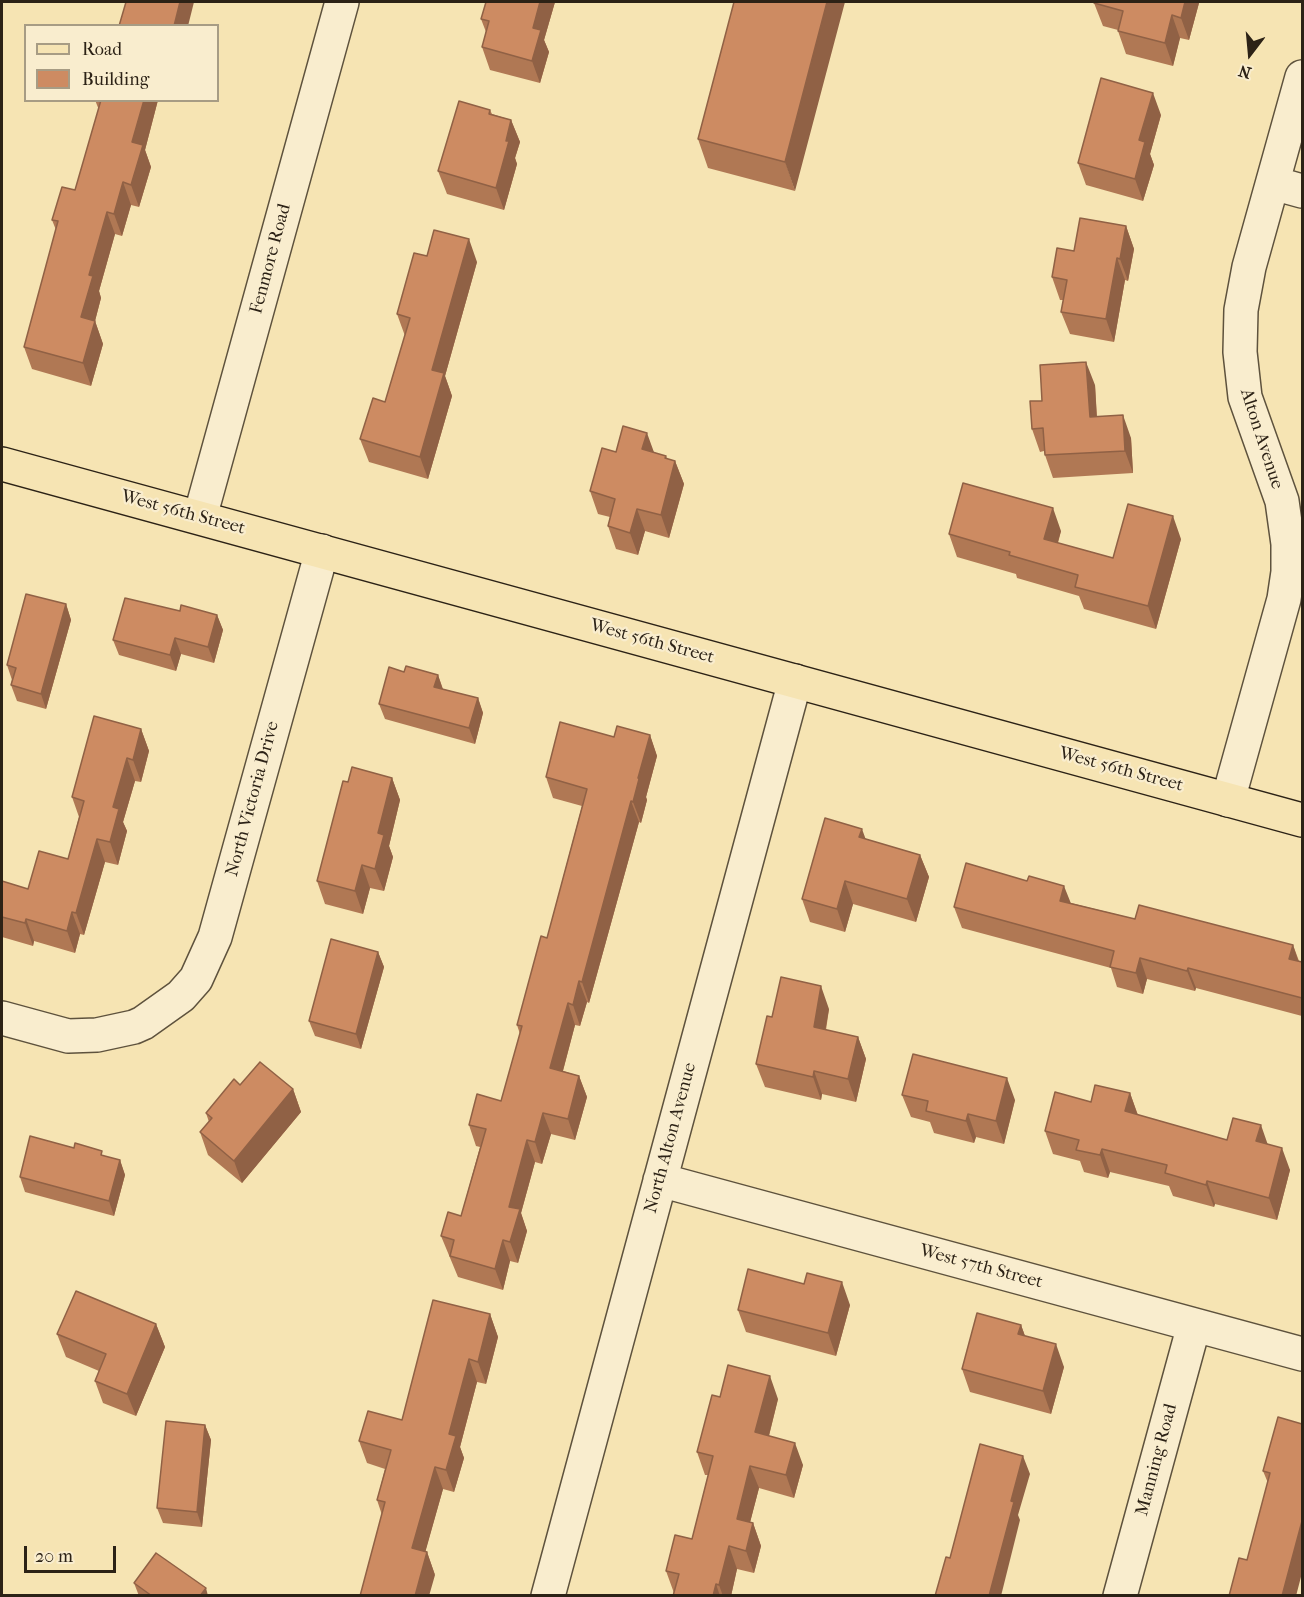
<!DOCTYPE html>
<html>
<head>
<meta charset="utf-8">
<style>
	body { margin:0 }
	#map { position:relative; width:1304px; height:1597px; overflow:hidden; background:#f6e4b3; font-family:"IM FELL French Canon",serif }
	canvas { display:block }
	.frame { position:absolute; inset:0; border:3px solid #2c2216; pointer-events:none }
	.legend { position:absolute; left:24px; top:24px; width:195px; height:78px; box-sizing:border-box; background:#f9edce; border:2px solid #a79c84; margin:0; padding:8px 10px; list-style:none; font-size:18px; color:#2c2216 }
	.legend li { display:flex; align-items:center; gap:12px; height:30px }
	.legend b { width:30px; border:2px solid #a79c84 }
	.north { position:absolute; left:1220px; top:24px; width:60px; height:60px; -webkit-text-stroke:4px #f9edce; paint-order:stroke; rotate:196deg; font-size:16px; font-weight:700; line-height:24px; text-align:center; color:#2c2216 }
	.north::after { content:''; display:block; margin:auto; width:21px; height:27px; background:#2c2216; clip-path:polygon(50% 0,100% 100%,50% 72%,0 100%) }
	.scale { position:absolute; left:24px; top:1546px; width:92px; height:27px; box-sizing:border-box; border:3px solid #2c2216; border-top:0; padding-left:8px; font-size:18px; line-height:21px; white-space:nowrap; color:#2c2216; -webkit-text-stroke:4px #f9edce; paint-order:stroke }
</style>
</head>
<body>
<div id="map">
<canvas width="1304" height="1597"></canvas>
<div class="frame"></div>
<ul class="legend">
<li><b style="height:8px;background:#f6e4b3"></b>Road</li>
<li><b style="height:16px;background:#cd8b62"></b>Building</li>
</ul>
<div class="north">N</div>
<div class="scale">20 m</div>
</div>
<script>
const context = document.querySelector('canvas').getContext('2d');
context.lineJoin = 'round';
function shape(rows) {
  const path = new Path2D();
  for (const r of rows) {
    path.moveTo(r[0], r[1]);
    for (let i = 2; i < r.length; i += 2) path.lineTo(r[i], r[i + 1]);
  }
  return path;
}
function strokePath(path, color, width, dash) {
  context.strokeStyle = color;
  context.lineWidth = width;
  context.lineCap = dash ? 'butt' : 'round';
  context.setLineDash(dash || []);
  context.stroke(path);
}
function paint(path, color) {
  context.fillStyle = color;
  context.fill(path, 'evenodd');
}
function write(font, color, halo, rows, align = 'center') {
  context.font = font + ' "IM FELL French Canon",serif';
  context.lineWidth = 4.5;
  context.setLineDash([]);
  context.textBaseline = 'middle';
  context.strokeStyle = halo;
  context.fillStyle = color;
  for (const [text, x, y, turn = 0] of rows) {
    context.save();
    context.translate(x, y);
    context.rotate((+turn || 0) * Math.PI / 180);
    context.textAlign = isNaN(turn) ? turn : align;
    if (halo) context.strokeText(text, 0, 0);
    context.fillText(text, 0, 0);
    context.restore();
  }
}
const minor = shape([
	[1273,183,1302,191],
	[200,517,342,2],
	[1228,800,1284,599,1288,572,1288,544,1282,501,1245,397,1240,352,1241,310,1249,267,1302,77],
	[2,1018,68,1036,97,1035,134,1027,143,1023,181,996,196,979,215,937,322,551],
	[660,1180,1302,1354],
	[548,1596,795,681],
	[1120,1596,1194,1325]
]);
const primary = shape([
	[2,464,1302,820]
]);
strokePath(minor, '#5e523d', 36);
strokePath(primary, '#2c2216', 36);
strokePath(minor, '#f9edce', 33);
strokePath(primary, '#f6e4b3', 33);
paint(shape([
	[486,2,555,2,544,40,549,52,540,83,490,70,482,47,486,32,481,19],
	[734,2,795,191,708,168,698,139],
	[1095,2,1198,2,1199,3,1189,40,1180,38,1173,66,1126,54,1118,31,1118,30,1103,26,1094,3],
	[95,100,158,100,145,150,151,167,139,207,131,205,122,236,115,234,99,291,101,298,95,321,103,344,91,386,32,369,24,347,56,230,52,220,75,190,99,110],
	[490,110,492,114,511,120,520,142,515,158,517,164,504,210,447,194,438,171],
	[1161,115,1150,154,1154,165,1143,201,1086,185,1078,163],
	[1126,226,1134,249,1128,281,1125,280,1114,342,1070,334,1061,312,1064,300,1060,300,1052,277,1074,251],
	[427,256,477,262,445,376,452,396,428,479,369,462,360,439,385,402,405,336,397,314],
	[1095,385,1097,417,1131,438,1133,473,1053,478,1045,455,1044,451,1040,452,1032,429,1042,401],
	[616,452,654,452,667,459,675,461,684,484,669,538,645,531,638,555,616,549,608,526,610,517,598,514,590,491],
	[1061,531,1058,543,1113,558,1181,539,1156,629,1084,609,1079,596,1017,578,1016,574,957,557,949,534],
	[66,604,71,620,46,709,17,701,11,685,12,680,7,665],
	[180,611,217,615,223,630,214,663,181,654,176,671,119,655,113,640],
	[404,672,438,675,443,689,478,698,483,713,475,744,385,719,379,704],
	[141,729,149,751,141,782,135,781,123,822,127,831,118,865,105,862,84,935,80,934,75,953,34,941,33,946,2,937,2,881,28,889,68,859,79,817,72,797],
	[650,735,657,756,646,797,647,800,641,823,639,822,589,1003,587,1002,580,1026,575,1025,563,1071,579,1076,587,1097,575,1140,551,1134,542,1164,535,1162,521,1213,527,1231,518,1263,510,1261,503,1290,458,1277,441,1236,461,1216,480,1147,476,1146,469,1125,501,1101,520,1034,517,1025,547,938,582,806,553,798,546,777,614,737],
	[392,778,400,800,389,846,393,857,384,891,370,888,363,914,325,904,317,881,348,782],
	[865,839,920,855,929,877,916,922,853,904,845,932,810,922,802,899],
	[1071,903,1135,919,1293,945,1299,961,1302,962,1302,1016,1196,988,1195,991,1147,979,1143,994,1117,987,1111,968,962,928,954,907],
	[378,952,384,967,361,1049,315,1036,309,1021],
	[829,1009,826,1030,858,1037,866,1059,856,1102,822,1094,821,1100,765,1087,756,1064,772,1017],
	[240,1085,293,1089,301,1112,242,1183,208,1155,200,1132,209,1122,206,1113],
	[1130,1093,1138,1115,1227,1140,1267,1144,1290,1170,1277,1220,1215,1204,1214,1207,1173,1196,1169,1186,1110,1172,1108,1178,1084,1172,1080,1161,1053,1154,1045,1131,1091,1102],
	[902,1095,1015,1100,1004,1144,976,1137,974,1143,934,1133,930,1122,911,1117],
	[104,1156,120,1160,125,1175,114,1216,25,1192,20,1177],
	[804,1284,850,1305,836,1356,746,1332,738,1310],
	[490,1314,498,1337,486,1384,477,1382,460,1447,464,1458,454,1492,443,1489,425,1552,427,1552,435,1575,382,1515,377,1500,385,1469,367,1463,359,1441,402,1420],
	[156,1324,165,1347,136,1416,103,1403,95,1381,99,1371,66,1357,57,1334],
	[1021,1325,1025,1336,1064,1367,1051,1414,970,1392,962,1369],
	[720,1397,778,1399,769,1436,803,1465,794,1498,759,1488,750,1522,753,1523,761,1546,754,1573,737,1569,731,1596,673,1596,674,1593,666,1571,692,1539,708,1475,705,1475,697,1452],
	[1278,1417,1296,1596,1247,1560,1268,1483,1263,1471],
	[205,1425,211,1440,202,1527,163,1523,157,1508],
	[134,1583,208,1596,139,1596]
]), '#b07854');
paint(shape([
	[180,2,194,2,188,26,174,26],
	[540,2,555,2,544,40,549,52,540,83,532,61,533,28],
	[827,2,845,2,795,191,785,162],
	[1185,2,1198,2,1199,3,1189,40,1181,18],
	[1172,15,1180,38,1173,66,1165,43],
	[1153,93,1161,115,1150,154,1154,165,1143,201,1135,179,1139,140],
	[144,100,158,100,145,150,151,167,139,207,131,185,132,142],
	[511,120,520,142,515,158,517,164,504,210,496,188,506,141],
	[123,182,131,205,122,236,114,214],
	[107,212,115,234,99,291,101,298,90,340,81,317,89,275],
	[1126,226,1134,249,1128,281,1120,259],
	[469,239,477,262,445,376,452,396,428,479,420,457,432,370],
	[1117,258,1125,280,1114,342,1106,319],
	[95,321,103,344,91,386,83,363],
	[1086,362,1095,385,1098,440,1090,417],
	[1123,415,1131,438,1133,473,1125,451],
	[647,433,655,455,642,449],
	[666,456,672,473,675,461,684,484,669,538,661,515],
	[1053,508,1061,531,1052,562,1044,539],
	[637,509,645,531,638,555,630,533],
	[1173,516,1181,539,1156,629,1148,606],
	[66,604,71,620,46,709,41,694],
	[217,615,223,630,214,663,208,647],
	[175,638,181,654,176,671,170,655],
	[438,675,443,690,434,687],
	[478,698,483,713,475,744,469,728],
	[141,729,149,751,141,782,133,760],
	[650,735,657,756,646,797,647,800,641,823,633,802,638,778],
	[127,758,135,781,123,822,127,831,118,865,110,842,113,807],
	[392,778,400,800,389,846,393,857,384,891,375,869,378,833],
	[631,801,639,822,589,1003,582,982],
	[862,829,870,851,859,837],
	[97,839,105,862,84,935,76,913],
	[920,855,929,877,916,922,907,899],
	[362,865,370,888,363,914,355,891],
	[845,881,853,904,845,932,837,909],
	[1064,886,1072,906,1060,901],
	[72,912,80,934,75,953,67,931],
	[26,919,34,941,33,946,25,923],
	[1293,945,1300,966,1289,959],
	[378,952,384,967,361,1049,356,1034],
	[1140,958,1147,979,1143,994,1136,973],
	[1188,968,1196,988,1195,991,1187,971],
	[579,981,587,1002,580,1026,573,1005],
	[821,986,829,1009,822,1049,814,1027],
	[568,1003,575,1025,558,1089,550,1068],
	[858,1037,866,1059,856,1102,848,1079],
	[814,1071,822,1094,821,1100,813,1077],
	[579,1076,587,1097,575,1140,568,1119],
	[1007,1078,1015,1100,1004,1144,996,1121],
	[293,1089,301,1112,242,1183,234,1161],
	[1130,1093,1138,1116,1125,1111],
	[543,1113,551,1134,542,1164,535,1142],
	[968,1114,976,1137,974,1143,966,1121],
	[1261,1125,1269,1148,1256,1141],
	[527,1140,535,1162,521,1213,527,1231,518,1263,510,1242,509,1207],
	[1282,1148,1290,1170,1277,1220,1269,1198],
	[1102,1149,1110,1172,1108,1178,1100,1155],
	[120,1160,125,1175,114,1216,109,1201],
	[1207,1181,1215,1204,1214,1207,1206,1185],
	[503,1240,510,1261,503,1290,495,1269],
	[842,1282,850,1305,836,1356,828,1333],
	[490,1314,498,1337,486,1384,478,1362],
	[156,1324,165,1347,136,1416,127,1394],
	[1021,1325,1029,1347,1018,1334],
	[1056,1344,1064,1367,1051,1414,1043,1391],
	[469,1359,477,1382,460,1447,464,1458,454,1492,446,1470,449,1434],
	[770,1376,778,1399,764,1455,755,1432],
	[205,1425,211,1440,202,1527,197,1512],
	[795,1443,803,1465,794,1498,786,1475],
	[1023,1456,1030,1474,1018,1515,1020,1520,1001,1596,989,1596,1011,1501],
	[750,1466,759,1488,745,1542,737,1519],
	[435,1467,443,1489,420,1571,412,1548],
	[1302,1521,1302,1573,1296,1596,1282,1596],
	[753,1523,761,1546,754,1573,746,1551],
	[729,1546,737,1569,731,1596,723,1596,719,1585],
	[427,1552,435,1575,429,1596,415,1596],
	[716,1584,720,1596,713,1596],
	[206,1588,208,1596,200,1596]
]), '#906145');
const building = shape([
	[126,2,180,2,174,26,119,26,126,2],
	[486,2,540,2,533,28,541,30,532,61,482,47,489,21,481,19,486,2],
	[734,2,827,2,785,162,698,139,734,2],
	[1095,2,1185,2,1181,18,1172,15,1165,43,1118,31,1123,11,1094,3,1095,2],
	[1101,78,1153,93,1139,140,1145,142,1135,179,1078,163,1101,78],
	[101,100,144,100,132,142,143,145,131,185,123,182,114,214,107,212,89,275,93,276,81,317,95,321,83,363,24,347,58,221,52,220,62,187,75,190,101,100],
	[459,101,490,110,489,114,511,120,506,141,509,141,496,188,438,171,459,101],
	[1080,218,1126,226,1120,259,1117,258,1106,319,1061,312,1067,280,1052,277,1057,248,1074,251,1080,218],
	[434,230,469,239,432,370,444,373,420,457,360,439,373,398,385,402,410,318,397,314,414,253,427,256,434,230],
	[1086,362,1090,417,1123,415,1125,451,1045,455,1043,428,1032,429,1030,401,1042,401,1040,365,1086,362],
	[623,426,647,433,642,449,666,456,665,458,675,461,661,515,637,509,630,533,608,526,615,499,590,491,602,448,616,452,623,426],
	[963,483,1053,508,1044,539,1113,558,1128,504,1173,516,1148,606,1075,587,1078,575,1009,555,1010,552,949,534,963,483],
	[26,594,66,604,41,694,11,685,16,668,7,665,26,594],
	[125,598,180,611,181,605,217,615,208,647,175,638,170,655,113,640,125,598],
	[406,666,438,675,434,687,478,698,469,728,379,704,389,667,404,672,406,666],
	[94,716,141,729,133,760,127,758,113,807,119,809,110,842,97,839,76,913,72,912,67,931,26,919,25,923,2,917,2,881,28,889,39,851,68,859,84,801,72,797,94,716],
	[560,722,614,737,617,726,650,735,638,778,639,779,633,802,631,801,582,982,579,981,573,1005,568,1003,550,1068,579,1076,568,1119,543,1113,535,1142,527,1140,509,1207,520,1209,510,1242,503,1240,495,1269,450,1256,454,1240,441,1236,448,1212,461,1216,486,1129,469,1125,477,1094,501,1101,522,1026,517,1025,541,936,547,938,587,789,546,777,560,722],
	[352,767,392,778,378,833,384,835,375,869,362,865,355,891,317,881,343,781,348,782,352,767],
	[825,818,862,829,859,837,920,855,907,899,845,881,837,909,802,899,825,818],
	[966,863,1027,881,1029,876,1064,886,1060,901,1135,919,1139,905,1293,945,1289,959,1302,962,1302,998,1188,968,1187,971,1140,958,1136,973,1110,967,1114,951,954,907,966,863],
	[331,939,378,952,356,1034,309,1021,331,939],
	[781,977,821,986,814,1027,858,1037,848,1079,814,1071,813,1077,756,1064,767,1016,772,1017,781,977],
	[913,1054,1007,1078,996,1121,968,1114,966,1121,926,1111,928,1101,902,1095,913,1054],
	[260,1062,293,1089,234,1161,200,1132,212,1118,206,1113,234,1079,240,1085,260,1062],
	[1095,1085,1130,1093,1125,1111,1227,1140,1233,1118,1261,1125,1256,1141,1282,1148,1269,1198,1207,1181,1206,1185,1165,1173,1167,1165,1102,1149,1100,1155,1076,1150,1079,1140,1045,1131,1055,1092,1091,1102,1095,1085],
	[30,1136,74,1148,75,1143,102,1151,101,1155,120,1160,109,1201,20,1177,30,1136],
	[748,1269,804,1284,807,1273,842,1282,828,1333,738,1310,748,1269],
	[76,1291,156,1324,127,1394,95,1381,106,1354,57,1334,76,1291],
	[433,1300,490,1314,478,1362,469,1359,449,1434,456,1436,446,1470,435,1467,412,1548,427,1552,415,1596,360,1596,385,1502,377,1500,391,1450,359,1441,368,1411,402,1420,433,1300],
	[977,1313,1021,1325,1018,1334,1056,1344,1043,1391,962,1369,977,1313],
	[728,1365,770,1376,755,1432,795,1443,786,1475,750,1466,737,1519,753,1523,746,1551,729,1546,719,1585,716,1584,713,1596,673,1596,679,1574,666,1571,675,1535,692,1539,713,1456,697,1452,712,1395,720,1397,728,1365],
	[1278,1417,1302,1424,1302,1521,1282,1596,1229,1596,1239,1558,1247,1560,1270,1473,1263,1471,1278,1417],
	[166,1421,205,1425,197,1512,157,1508,166,1421],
	[980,1444,1023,1456,1011,1501,1014,1502,989,1596,935,1596,946,1557,950,1558,980,1444],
	[156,1553,206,1588,200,1596,152,1596,134,1583,156,1553]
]);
paint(building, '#cd8b62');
strokePath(building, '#906145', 1.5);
write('18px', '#2c2216', '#f9edce', [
	["Fenmore Road",271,259,-75],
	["Alton Avenue",1261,439,72],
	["West 56th Street",183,513,15],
	["West 56th Street",652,642,15],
	["West 56th Street",1121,770,15],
	["North Victoria Drive",253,799,-75],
	["North Alton Avenue",671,1138,-75],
	["West 57th Street",981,1267,15],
	["Manning Road",1157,1460,-75]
]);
</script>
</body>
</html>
